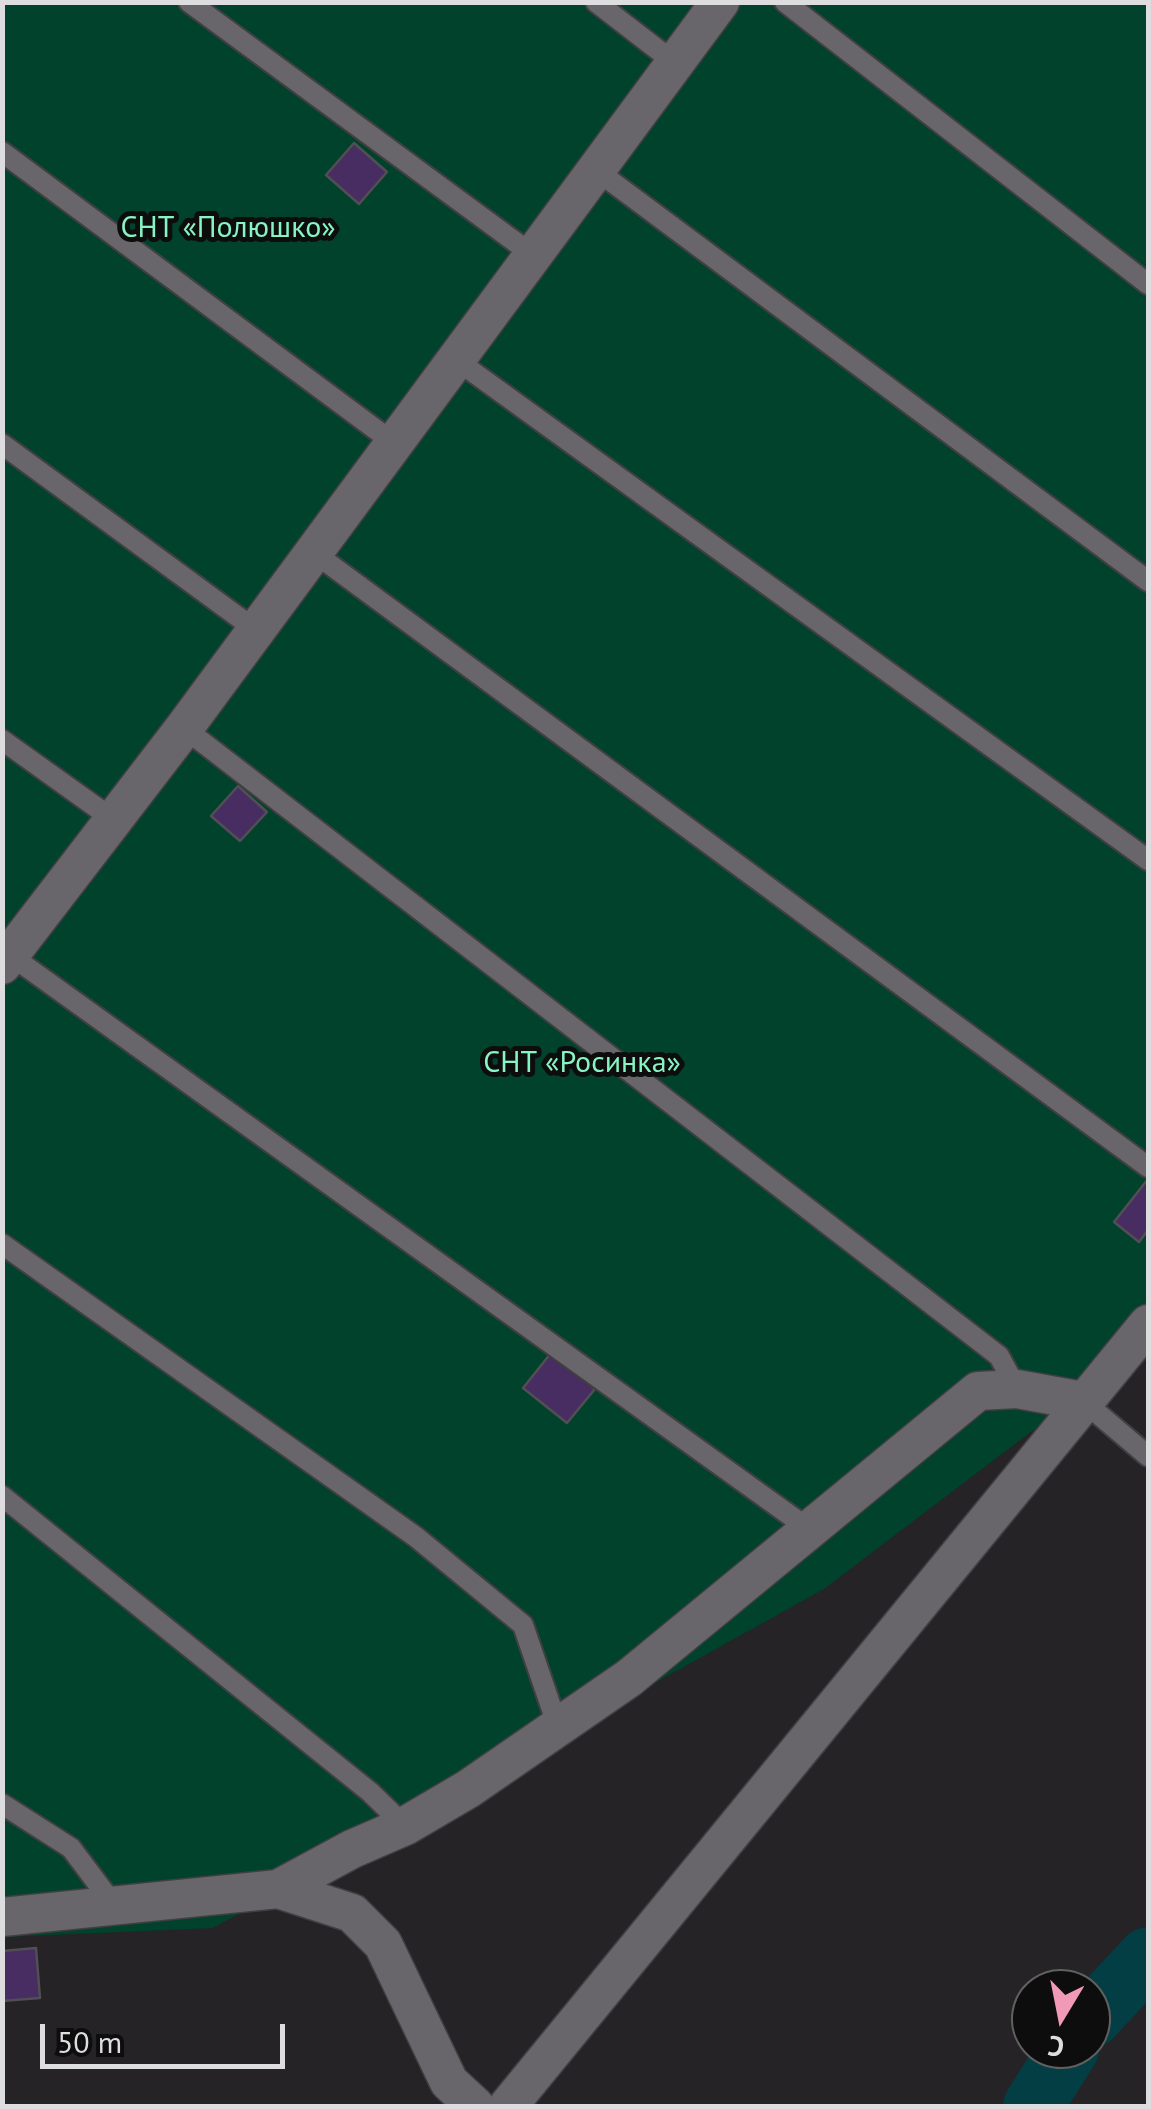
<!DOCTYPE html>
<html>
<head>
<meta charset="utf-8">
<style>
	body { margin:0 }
	#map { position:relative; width:1151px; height:2109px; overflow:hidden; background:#252326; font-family:"PT Sans",sans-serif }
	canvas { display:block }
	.frame { position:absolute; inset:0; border:5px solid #dddcde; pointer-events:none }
	.north { position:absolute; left:1011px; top:1969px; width:100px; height:100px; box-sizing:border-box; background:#0e0d0e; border:2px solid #616061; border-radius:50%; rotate:190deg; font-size:28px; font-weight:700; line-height:40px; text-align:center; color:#dddcde }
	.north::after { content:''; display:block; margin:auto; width:35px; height:45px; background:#f09ab7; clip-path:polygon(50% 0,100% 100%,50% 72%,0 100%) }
	.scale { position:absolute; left:40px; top:2024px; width:245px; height:45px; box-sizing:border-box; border:5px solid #dddcde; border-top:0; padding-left:12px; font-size:30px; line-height:35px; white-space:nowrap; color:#dddcde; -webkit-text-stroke:8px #0e0d0e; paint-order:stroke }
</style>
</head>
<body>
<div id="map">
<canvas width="1151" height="2109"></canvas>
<div class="frame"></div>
<div class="north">С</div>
<div class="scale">50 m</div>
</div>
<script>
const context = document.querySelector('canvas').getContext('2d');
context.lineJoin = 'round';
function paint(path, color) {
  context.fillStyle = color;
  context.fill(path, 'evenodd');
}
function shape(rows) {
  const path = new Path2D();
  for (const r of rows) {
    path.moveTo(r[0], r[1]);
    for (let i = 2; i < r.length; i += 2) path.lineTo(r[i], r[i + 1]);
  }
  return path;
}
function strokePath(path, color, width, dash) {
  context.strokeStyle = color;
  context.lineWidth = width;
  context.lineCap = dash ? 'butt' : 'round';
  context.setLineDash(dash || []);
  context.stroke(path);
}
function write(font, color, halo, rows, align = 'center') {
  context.font = font + ' "PT Sans",sans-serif';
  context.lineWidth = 10;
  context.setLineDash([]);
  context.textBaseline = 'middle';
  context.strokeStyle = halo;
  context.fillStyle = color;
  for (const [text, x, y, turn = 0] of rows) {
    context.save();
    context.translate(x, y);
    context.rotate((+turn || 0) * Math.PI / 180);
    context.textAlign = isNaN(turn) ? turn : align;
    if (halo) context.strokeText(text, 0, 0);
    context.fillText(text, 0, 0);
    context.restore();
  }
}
paint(shape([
	[2,3,1148,3,1148,1343,824,1589,213,1928,3,1937]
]), '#00422c');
strokePath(shape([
	[1091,2018,1148,1957],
	[1033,2106,1069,2049]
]), '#023e43', 60);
const building = shape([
	[354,143,387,172,359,204,326,175,354,143],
	[238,786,267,812,240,841,211,816,238,786],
	[1148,1179,1148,1230,1139,1242,1114,1222,1148,1179],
	[551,1353,595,1389,567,1423,523,1388,551,1353],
	[36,1948,40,1998,2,2001,2,1951,36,1948]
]);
paint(building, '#472d62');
strokePath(building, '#514f53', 2.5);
const service = shape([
	[189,2,533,255],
	[596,2,675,63],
	[785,2,1148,284],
	[2,152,394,443],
	[596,170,1148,581],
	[455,359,1148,860],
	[2,444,256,630],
	[313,552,1148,1167],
	[184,728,999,1356,1017,1389],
	[2,740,114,820],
	[10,955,809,1529],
	[2,1244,416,1537,523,1625,558,1727],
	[1083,1401,1148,1456],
	[2,1496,370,1792,405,1826],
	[2,1804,71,1848,113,1904]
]);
const minor = shape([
	[2,965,184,728,720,2],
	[278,1889,352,1849,405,1826,468,1789,629,1678,978,1391,1017,1389,1083,1401],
	[2,1917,278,1889,352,1913,383,1944,449,2082,475,2106],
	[508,2106,1148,1324]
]);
strokePath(service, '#403f41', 24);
strokePath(minor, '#403f41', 41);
strokePath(service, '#68666a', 20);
strokePath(minor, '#68666a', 38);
write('30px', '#87f4c4', '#0e0d0e', [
	["СНТ «Полюшко»",228,228],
	["СНТ «Росинка»",582,1063]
]);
</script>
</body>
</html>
